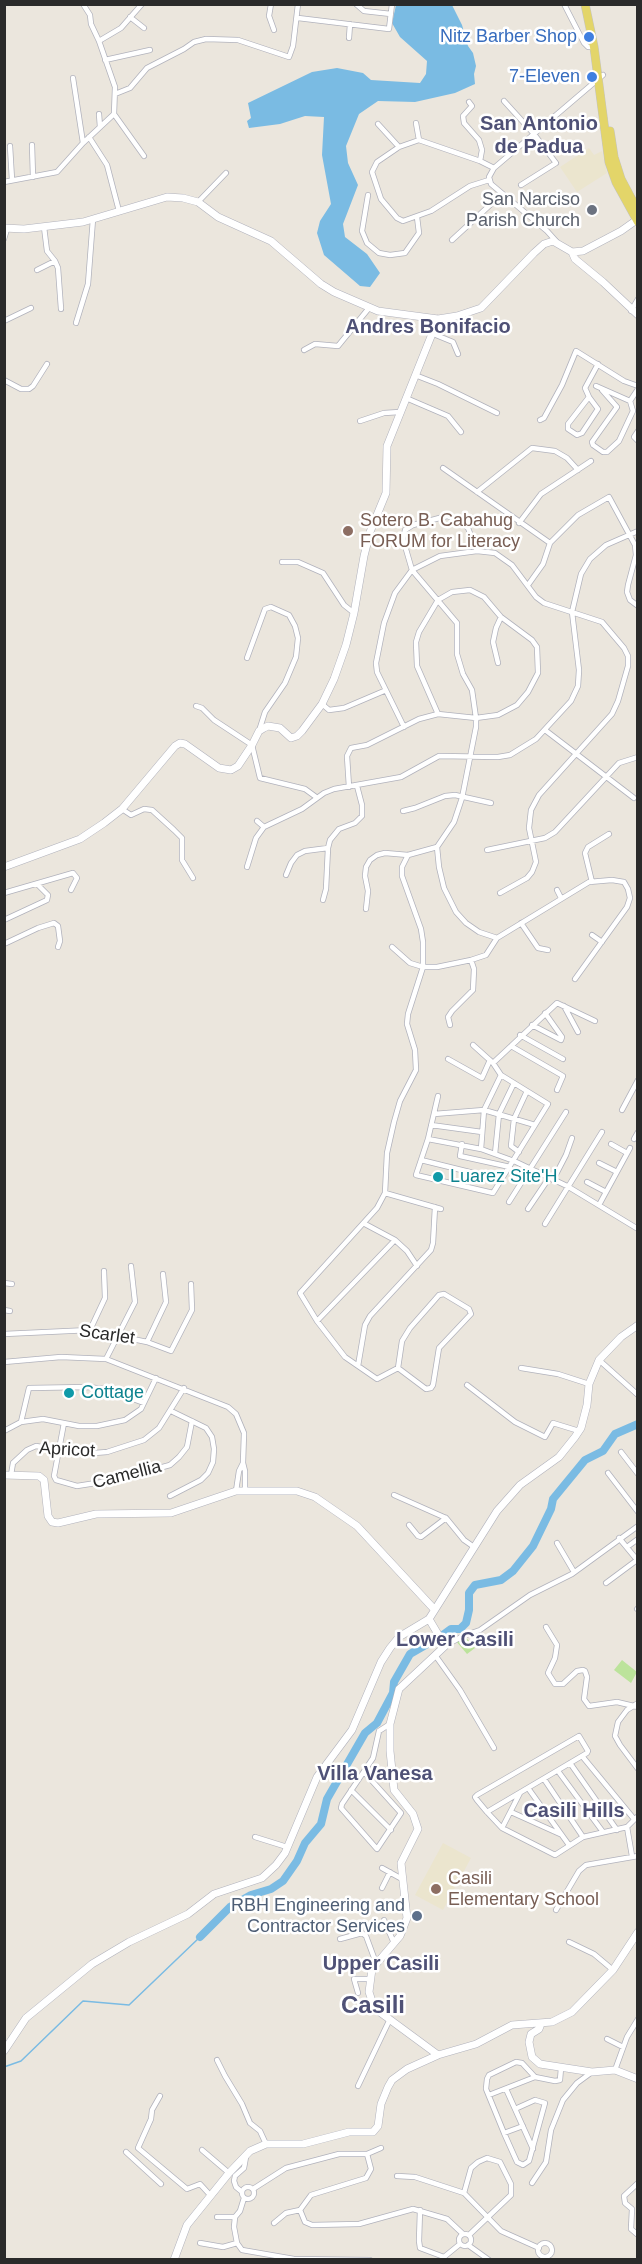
<!DOCTYPE html>
<html>
<head>
<meta charset="utf-8">
<style>
	body { margin:0 }
	#map { position:relative; width:642px; height:2264px; overflow:hidden; background:#ebe6dd; font-family:Helvetica,sans-serif }
	canvas { display:block }
	.frame { position:absolute; inset:0; border:6px solid #2a2a2a; pointer-events:none }
</style>
</head>
<body>
<div id="map">
<canvas width="642" height="2264"></canvas>
<div class="frame"></div>
</div>
<script>
const context = document.querySelector('canvas').getContext('2d');
context.lineJoin = 'round';
function paint(path, color) {
  context.fillStyle = color;
  context.fill(path, 'evenodd');
}
function shape(rows) {
  const path = new Path2D();
  for (const r of rows) {
    if (r.length === 3) {
      path.moveTo(r[0] + r[2], r[1]);
      path.arc(r[0], r[1], r[2], 0, 2 * Math.PI);
      continue;
    }
    path.moveTo(r[0], r[1]);
    for (let i = 2; i < r.length; i += 2) path.lineTo(r[i], r[i + 1]);
  }
  return path;
}
function strokePath(path, color, width, dash) {
  context.strokeStyle = color;
  context.lineWidth = width;
  context.lineCap = dash ? 'butt' : 'round';
  context.setLineDash(dash || []);
  context.stroke(path);
}
function write(font, color, halo, rows, align = 'center') {
  context.font = font + ' Helvetica,sans-serif';
  context.lineWidth = 5;
  context.setLineDash([]);
  context.textBaseline = 'middle';
  context.strokeStyle = halo;
  context.fillStyle = color;
  for (const [text, x, y, turn = 0] of rows) {
    context.save();
    context.translate(x, y);
    context.rotate((+turn || 0) * Math.PI / 180);
    context.textAlign = isNaN(turn) ? turn : align;
    if (halo) context.strokeText(text, 0, 0);
    context.fillText(text, 0, 0);
    context.restore();
  }
}
paint(shape([
	[589,148,594,155,602,151,607,173,577,192,560,167],
	[443,1843,471,1858,443,1910,415,1895]
]), '#ebe5ce');
paint(shape([
	[463,1634,475,1648,467,1654,455,1640],
	[622,1660,637,1672,631,1683,614,1670]
]), '#bce39b');
paint(shape([
	[396,5,452,5,462,25,468,46,473,53,476,66,474,74,475,84,455,93,415,102,378,101,359,114,346,146,348,163,358,185,343,224,345,237,367,254,380,273,370,287,360,286,324,255,317,233,320,221,331,204,322,155,324,117,305,116,280,124,249,128,247,121,251,118,248,103,312,72,337,68,363,73,371,80,420,83,426,74,427,61,400,37,392,23]
]), '#7abbe3');
strokePath(shape([
	[4,2067,21,2061,83,2001,129,2005,200,1937]
]), '#7abbe3', 1.5);
strokePath(shape([
	[200,1937,230,1907,251,1895,271,1889,283,1881,297,1861,305,1843,321,1824,327,1799,365,1733,377,1723,393,1693,394,1682,410,1654,429,1643,432,1643,451,1629,460,1629,466,1623,469,1610,469,1593,475,1585,501,1580,513,1571,533,1546,551,1509,553,1499,585,1460,603,1451,615,1434,638,1424]
]), '#7abbe3', 8);
const street = shape([
	[271,4,269,16,274,30],
	[356,4,364,11,391,14],
	[564,4,584,43,588,47,594,47],
	[130,17,144,28],
	[298,18,389,29,392,4],
	[349,38,350,24],
	[99,41,121,28,142,4],
	[105,60,150,50],
	[73,78,83,143],
	[115,94,130,88,147,68,184,49,194,42,206,39,238,40,289,57,293,46,298,4],
	[504,101,534,134,556,163,521,185],
	[469,102,472,106,463,116,464,123,479,140,482,150,480,161],
	[99,114,100,127],
	[114,114,144,156],
	[416,123,419,140],
	[378,124,399,147],
	[89,137,107,165,119,211],
	[32,145,33,177],
	[10,146,12,180],
	[489,180,470,186,431,211,403,221,397,218,381,199,372,172,377,162,399,147,419,140,480,161,494,168],
	[4,182,57,172,83,143,114,114,115,87,99,41,91,24,90,15,83,4],
	[368,195,362,231,367,243,379,253,390,255,405,253,419,233,417,217],
	[198,202,226,173],
	[44,227,47,251,55,261,58,268,61,309],
	[4,239,7,229],
	[452,240,502,194],
	[556,241,547,231,491,184,489,177,494,168,603,75],
	[37,270,55,261],
	[631,311,638,299],
	[4,321,31,308],
	[76,323,88,284,93,219],
	[431,333,453,342,458,354],
	[304,350,315,344,338,346,369,308],
	[415,375,438,384,497,413],
	[4,380,21,389,29,389,33,386,47,364],
	[596,386,630,401,633,411,619,441,607,452,603,452,593,445,592,442,617,407,602,390],
	[589,397,598,409,582,433,577,435,568,429,568,424,589,397,585,388,598,364],
	[406,398,448,416,461,432],
	[630,401,638,389],
	[540,420,544,418,562,385,576,351,624,381,638,386],
	[360,421,384,413,400,412],
	[638,431,634,437,638,441],
	[443,468,550,543],
	[477,492,532,448,555,451,567,458,578,470],
	[519,523,541,494,591,461],
	[477,551,468,528,457,519,447,516,413,525,405,530,403,539,412,570,457,623,457,654,463,674,472,690,476,718,476,727,462,798,454,822,437,847,439,867,444,888,456,912,466,923,479,932,497,938,589,882,612,880,624,882,628,889,630,898,627,907,575,979],
	[282,562,298,562,323,573,344,605,354,613],
	[528,585,543,564,550,543,578,515,609,497,635,545,636,555,628,585,627,592,630,600,638,606],
	[247,658,265,609,271,607,289,615,295,626,298,638,296,657,285,683,265,712,259,731],
	[498,663,493,642,496,628,501,617],
	[322,704,329,710,344,708,384,691],
	[196,706,202,708,214,720,252,745,260,778,305,789,316,797],
	[404,727,377,672,376,663,384,623,395,593,412,570,440,556,477,551,495,553,512,565,536,597,544,603,602,622,624,648,628,656,628,666,618,701,612,714,539,795,531,810,529,828,536,862,532,872,527,878,500,893],
	[545,730,634,798],
	[349,787,347,756,351,748,367,745,419,719,438,714,476,718,498,715,517,705,528,692,538,673,537,647,532,640,501,617,484,597,470,590,452,592,438,600,419,632,416,642,417,666,438,714],
	[122,809,131,815,144,809,152,810,174,830,182,838,182,860,193,878],
	[403,811,415,808,445,796,455,795,491,803],
	[257,821,264,827],
	[487,850,545,838,555,832,619,763,638,757],
	[247,867,256,838,264,827,302,809,324,793,334,789,401,777,439,756,498,757,510,755,536,739,571,701,578,686,579,670,572,612,581,574,590,559,606,545,638,531],
	[286,875,291,863,297,855,305,851,328,848],
	[592,882,585,853,588,847,609,834],
	[557,890,561,898],
	[4,893,73,873,77,878,71,890],
	[323,900,326,889,328,848,330,840,339,829,355,823,362,816,362,805,357,786],
	[366,909,368,891,365,876,366,867,370,860,377,855,385,853,408,855,437,847],
	[4,920,47,900,48,895,37,884],
	[521,923,538,948,548,950],
	[592,935,602,942],
	[4,944,38,928,54,923,58,926,60,941,58,947],
	[392,947,410,963,423,967,437,967,471,960,486,955,497,938],
	[564,1006,578,1032],
	[450,1025,448,1017,452,1011,473,990,474,969,471,960],
	[532,1025,561,1040,562,1037,545,1013],
	[520,1035,563,1059],
	[511,1046,563,1076,557,1090],
	[448,1059,482,1078,490,1060],
	[493,1063,557,1003,595,1021],
	[438,1096,428,1139,416,1175,493,1193,548,1104,501,1075,493,1063,473,1045],
	[622,1110,638,1080],
	[434,1114,484,1110,535,1125],
	[431,1125,482,1132],
	[428,1139,481,1149,514,1161,567,1186,638,1229],
	[634,1139,638,1132],
	[462,1144,460,1156,510,1167],
	[611,1144,627,1153],
	[481,1149,484,1110,501,1075],
	[519,1152,511,1146,514,1119,527,1091],
	[495,1154,499,1114,514,1083],
	[421,1160,502,1180],
	[599,1163,617,1172],
	[553,1180,566,1155,572,1138],
	[587,1182,606,1192],
	[385,1193,441,1209],
	[509,1202,566,1112],
	[599,1205,630,1148],
	[528,1209,549,1178],
	[365,1224,395,1240,407,1251,417,1266],
	[545,1224,602,1132],
	[4,1283,12,1284],
	[444,1294,469,1309,471,1314,439,1348,433,1385,431,1388,426,1389,398,1368,402,1341,410,1328,439,1295,444,1294],
	[4,1310,10,1311],
	[317,1321,395,1240],
	[90,1330,105,1298,104,1271],
	[4,1334,90,1330,147,1342,171,1351,192,1310,191,1284],
	[147,1342,166,1302,163,1274],
	[106,1359,135,1302,131,1266],
	[599,1360,638,1395],
	[4,1362,61,1357,106,1359,228,1407,236,1414,244,1433,243,1463,245,1471,245,1490],
	[358,1366,365,1325,370,1316,431,1250,433,1243,435,1207],
	[398,1368,377,1379,345,1357,317,1321,300,1293,377,1208,385,1193,387,1153,394,1122,400,1101,416,1070,415,1050,407,1024,408,1014,423,967,423,942,421,929,402,876,402,867,408,855],
	[521,1368,558,1374,589,1384],
	[467,1385,515,1422,545,1437,553,1423,579,1431],
	[21,1422,29,1388,88,1387,105,1389,144,1403],
	[64,1423,54,1476,56,1480,77,1486,115,1480,170,1465,179,1457,187,1447,192,1421],
	[4,1431,21,1422,43,1419,79,1426,97,1426,125,1420,141,1409,156,1378],
	[621,1452,638,1474],
	[608,1473,638,1512],
	[11,1475,13,1463,27,1450,36,1446,82,1454,107,1452,144,1440,159,1428,184,1388],
	[236,1491,239,1471,243,1463],
	[394,1495,446,1518,464,1540,474,1547],
	[170,1496,201,1480,208,1473,213,1462,214,1449,212,1437,206,1428,171,1411],
	[409,1525,418,1536,421,1537,446,1518],
	[619,1538,638,1561],
	[557,1543,574,1572],
	[627,1547,638,1539],
	[606,1583,637,1560],
	[637,1609,638,1608],
	[546,1627,557,1645,555,1658,548,1673,555,1684,563,1684,577,1671,583,1670,585,1671,587,1677,584,1699,589,1706,617,1702,638,1707],
	[445,1646,463,1636,480,1630,530,1595,572,1574,638,1526],
	[435,1655,460,1690,494,1748],
	[638,1703,627,1710,618,1722,615,1736,620,1745,638,1769],
	[582,1756,634,1819],
	[570,1763,617,1830],
	[558,1771,603,1832],
	[364,1772,401,1813,377,1849,341,1808,342,1804,373,1758,379,1731,390,1724],
	[544,1779,583,1837],
	[528,1788,569,1845],
	[351,1790,391,1830],
	[487,1812,587,1753,588,1751,579,1736,477,1795,475,1797,477,1800,487,1812,502,1828,555,1855,583,1837,627,1827,638,1816],
	[511,1812,560,1834],
	[627,1827,632,1856],
	[502,1828,520,1793],
	[255,1837,287,1847],
	[382,1868,402,1879],
	[382,1888,390,1872],
	[556,1910,579,1871,586,1865,638,1856],
	[384,1920,394,1943],
	[340,1939,362,1933,366,1936,376,1963],
	[569,1942,594,1954,613,1970],
	[358,1993,354,1979,370,1979],
	[607,2039,623,2047],
	[217,2060,225,2076,242,2104,250,2123,260,2131,266,2144],
	[615,2070,627,2037,638,2019],
	[358,2086,390,2019],
	[506,2089,533,2149],
	[489,2095,535,2077],
	[160,2096,152,2110,151,2119,138,2148,187,2189,200,2184,211,2196],
	[515,2109,535,2100,545,2103,529,2161,523,2165,517,2162,504,2133,486,2089,487,2079,489,2075,516,2062,522,2063,535,2077,555,2081,560,2080,561,2068],
	[504,2133,523,2126],
	[202,2150,229,2173],
	[126,2152,161,2184],
	[367,2154,371,2169,366,2178,311,2195,300,2210,305,2222,312,2225,359,2224,413,2209,447,2219,463,2234],
	[397,2176,415,2177,464,2193,501,2231,539,2248],
	[532,2183,546,2162,551,2130,563,2100,577,2083,592,2072],
	[638,2183,624,2196,625,2203,632,2209,631,2229,638,2235],
	[248,2193,6],
	[253,2189,286,2168,339,2154,367,2154,381,2148],
	[242,2192,236,2187,234,2181,235,2176,244,2168,246,2157],
	[464,2193,471,2168,478,2162,487,2158,500,2162,511,2184,511,2195,469,2235],
	[244,2198,240,2211,235,2217,234,2227,237,2243,242,2250,294,2259,370,2260],
	[420,2210,419,2241,420,2248,444,2257,460,2244],
	[217,2217,235,2217],
	[274,2223,286,2213,300,2210],
	[465,2240,6],
	[545,2250,7],
	[200,2243,223,2247,237,2243],
	[468,2245,489,2260]
]);
const secondary = shape([
	[4,228,24,229,83,222,167,197,183,198,198,202,218,217,271,241,321,284,334,292,378,311,438,319,457,316,481,308,534,253,544,244,553,241,572,252,575,259,603,282,638,315],
	[572,252,583,251,621,231,638,219],
	[4,867,80,839,104,823,122,809,175,746,180,743,185,744,219,768,231,770,238,766,252,745,259,731,264,728,268,726,280,728,291,738,297,736,302,731,322,704,334,679,346,645,354,613,364,556,370,532,386,493,387,446,438,319],
	[4,1475,39,1476,44,1480,48,1516,52,1522,58,1523,96,1514,171,1513,236,1491,297,1491,315,1497,357,1526,434,1609],
	[429,1619,445,1646,399,1689,390,1724,390,1751,394,1790,413,1814,418,1829,401,1863,407,1918,400,1936,372,1969,369,1992,373,2004,381,2013,438,2055],
	[541,2024,539,2029,531,2034,529,2042,532,2057,540,2064,592,2072,615,2070,638,2079],
	[4,2051,26,2018,92,1964,129,1942,188,1914,214,1894,262,1878,276,1865,285,1853,317,1777,352,1730,381,1662,390,1648,399,1637,429,1619,497,1511,520,1485,559,1457,575,1437,581,1428,587,1405,589,1384,599,1360,621,1337,638,1325],
	[174,2260,187,2225,229,2173,250,2151,266,2144,303,2144,349,2132,373,2132,378,2126,381,2104,388,2087,392,2080,407,2069,438,2055,476,2044,512,2025,552,2022,572,2012,613,1970,638,1932]
]);
const primary = shape([
	[585,4,594,47,609,162,616,182,638,222],
	[610,131,614,157,621,179,638,211]
]);
strokePath(street, '#b1b2bc', 6);
strokePath(secondary, '#b1b2bc', 8);
strokePath(primary, '#c3c3c3', 9);
strokePath(street, '#fff', 4.5);
strokePath(secondary, '#fff', 7);
strokePath(primary, '#e3d569', 8);
for (const [x, y, r, color] of [
	[589,37,6,"#3f7fe0"],
	[592,77,6,"#3f7fe0"],
	[592,210,6,"#6b7280"],
	[348,531,6,"#8d6e63"],
	[438,1177,6,"#0f9aa8"],
	[69,1393,6,"#0f9aa8"],
	[436,1889,6,"#8d6e63"],
	[417,1916,6,"#5c6f8a"]
]) {
  const dot = new Path2D();
  dot.arc(x, y, r, 0, 2 * Math.PI);
  context.fillStyle = color;
  context.fill(dot);
  strokePath(dot, '#fff', 2);
}
write('18px', '#366cbe', '#fff', [
	["Nitz Barber Shop",577,37],
	["7-Eleven",580,77]
], 'right');
write('18px', '#5b616d', '#fff', [
	["San Narciso",580,200],
	["Parish Church",580,221]
], 'right');
write('18px', '#785e54', '#fff', [
	["Sotero B. Cabahug",360,521],
	["FORUM for Literacy",360,542],
	["Casili",448,1879],
	["Elementary School",448,1900]
], 'left');
write('18px', '#0d838f', '#fff', [
	["Luarez Site'H",450,1177],
	["Cottage",81,1393]
], 'left');
write('18px', '#2a2a2a', '#fff', [
	["Scarlet",107,1335,8],
	["Apricot",67,1450,3],
	["Camellia",127,1475,-14]
]);
write('18px', '#4e5e75', '#fff', [
	["RBH Engineering and",405,1906],
	["Contractor Services",405,1927]
], 'right');
write('bold 20px', '#4f5176', '#fff', [
	["San Antonio",539,124],
	["de Padua",539,147],
	["Andres Bonifacio",428,327],
	["Lower Casili",455,1640],
	["Villa Vanesa",375,1774],
	["Casili Hills",574,1811],
	["Upper Casili",381,1964]
]);
write('bold 24px', '#4f5176', '#fff', [
	["Casili",373,2006]
]);
</script>
</body>
</html>
